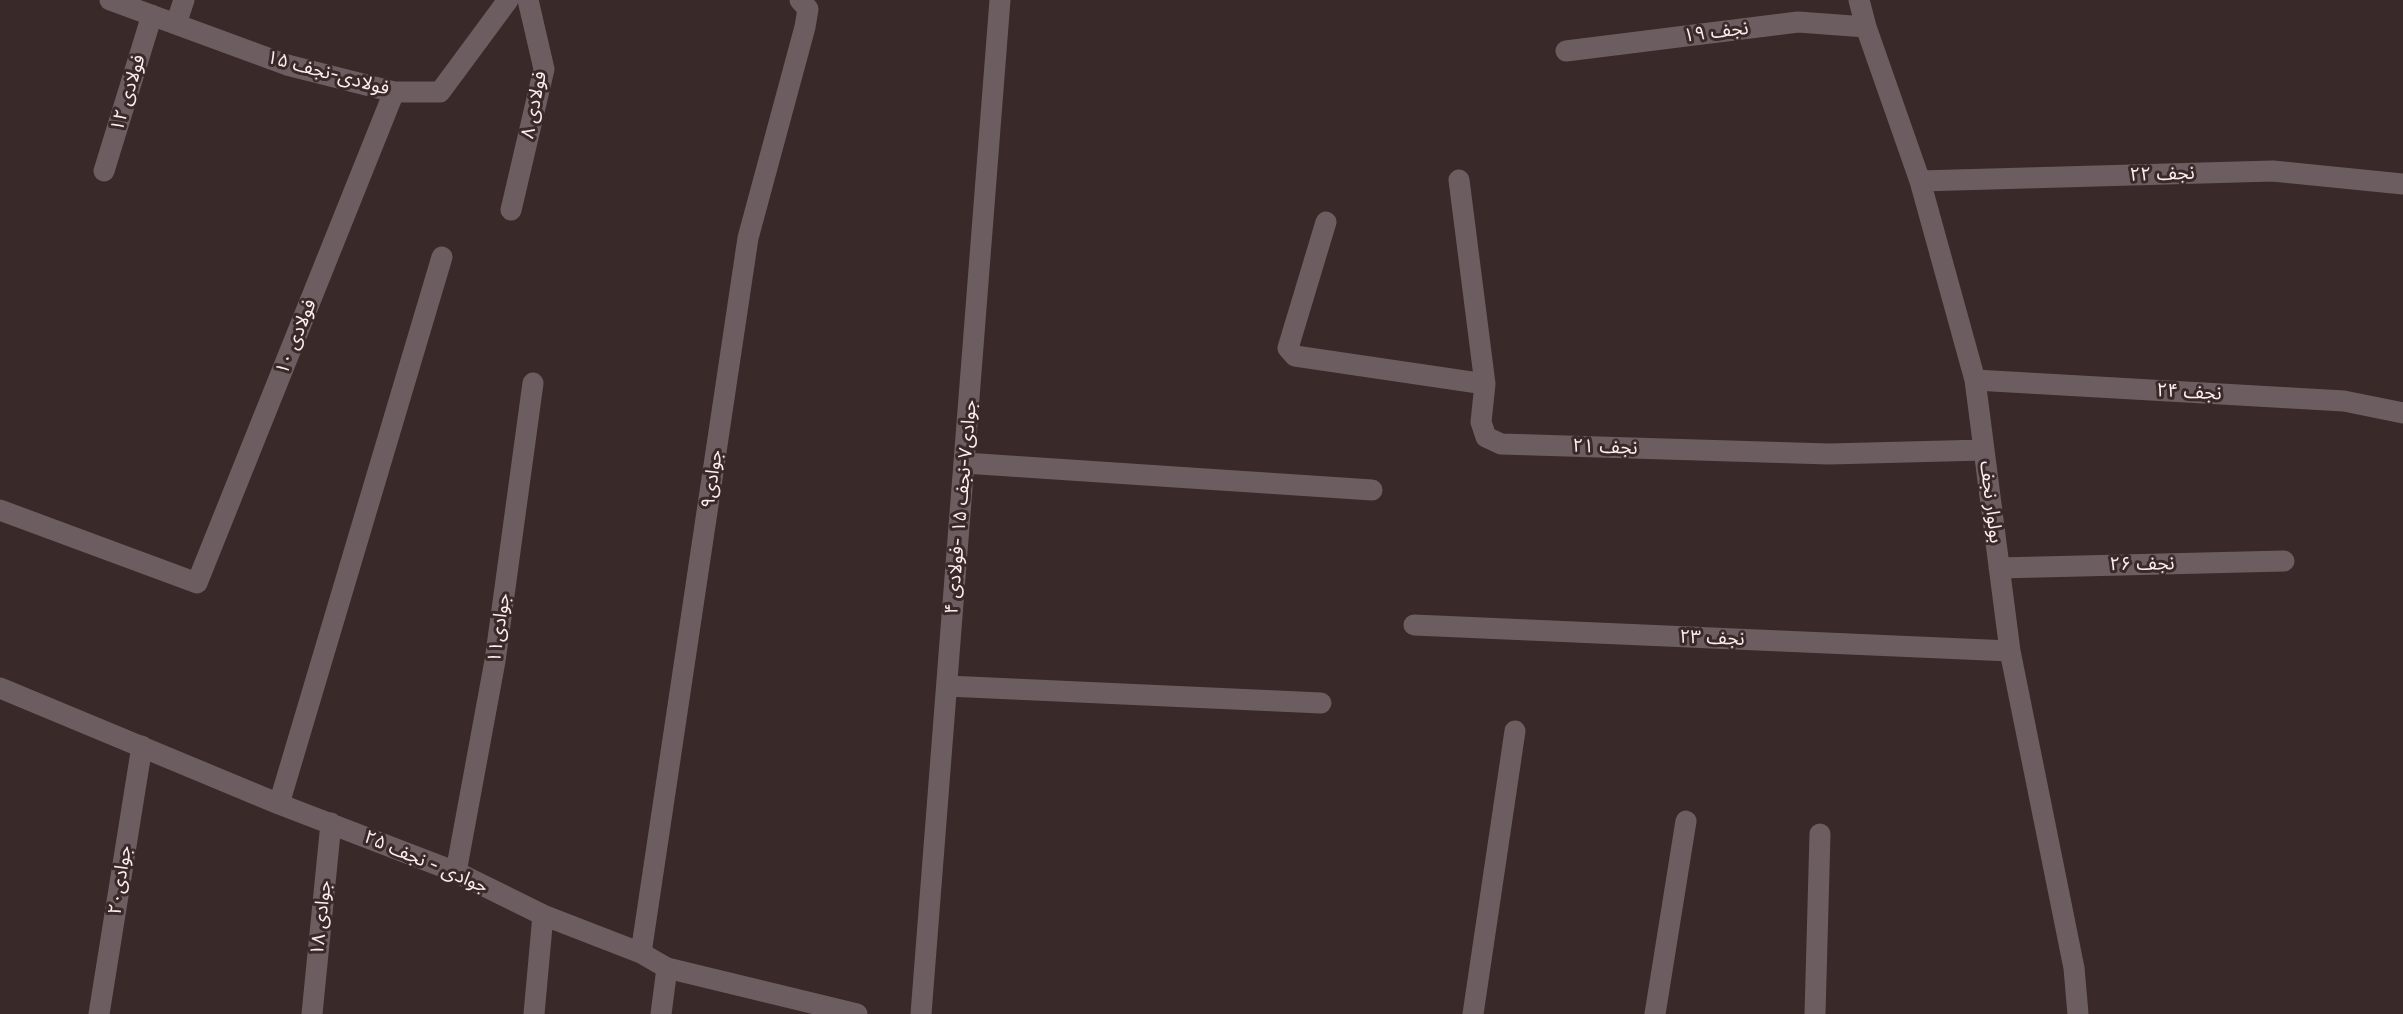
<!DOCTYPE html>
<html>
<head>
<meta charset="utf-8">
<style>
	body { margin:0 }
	canvas { display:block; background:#392928 }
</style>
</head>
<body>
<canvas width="2403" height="1014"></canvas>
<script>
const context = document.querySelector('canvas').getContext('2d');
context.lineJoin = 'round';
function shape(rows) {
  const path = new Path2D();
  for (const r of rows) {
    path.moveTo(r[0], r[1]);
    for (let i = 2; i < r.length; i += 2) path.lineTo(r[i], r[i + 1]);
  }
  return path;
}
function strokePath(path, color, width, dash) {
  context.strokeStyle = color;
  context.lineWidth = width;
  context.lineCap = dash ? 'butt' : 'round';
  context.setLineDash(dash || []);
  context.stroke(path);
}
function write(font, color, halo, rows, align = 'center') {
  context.font = font + ' Inter,"Noto Sans Arabic",sans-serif';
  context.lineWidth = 6;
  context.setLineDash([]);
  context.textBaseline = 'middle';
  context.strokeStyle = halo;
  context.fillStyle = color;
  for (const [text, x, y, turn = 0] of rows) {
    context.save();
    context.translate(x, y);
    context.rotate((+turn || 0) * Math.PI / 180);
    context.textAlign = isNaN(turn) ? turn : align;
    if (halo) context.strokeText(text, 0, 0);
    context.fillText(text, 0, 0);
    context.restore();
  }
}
strokePath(shape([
	[110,0,287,65,394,92,440,92,508,0],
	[1859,0,1866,27,1920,181,1975,380,2010,651,2074,968,2078,1014],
	[176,24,184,0],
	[1566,51,1798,22,1866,27],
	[104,171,152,15],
	[1459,180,1485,384,1481,422,1486,437,1501,444,1829,454,1984,450],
	[1920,181,2273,171,2403,184],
	[511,210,544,69,528,0],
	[1326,222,1288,348,1295,356,1485,384],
	[1975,380,2344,401,2403,413],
	[964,463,1372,490],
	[0,510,197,583,394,92],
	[1999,568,2284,561],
	[1414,625,2010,651],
	[947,686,1321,703],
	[0,688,279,804,456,872,543,915,641,953,667,968,857,1014],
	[279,804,442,257],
	[456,872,495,661,533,383],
	[641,953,748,238,805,27,808,9,800,0],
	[99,1014,142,746],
	[312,1014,331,823],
	[534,1014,543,915],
	[661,1014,667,968],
	[921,1014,1000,0],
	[1473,1014,1515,731],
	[1655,1014,1686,821],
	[1815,1014,1820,834]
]), '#6c5d61', 21);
write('19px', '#faefee', '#392928', [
	["نجف ۱۹",1716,32,-7],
	["فولادی-نجف ۱۵",328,73,15],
	["فولادی ۱۲",128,93,-73],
	["فولادی ۸",534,105,-79],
	["نجف ۲۲",2162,174,-2],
	["فولادی ۱۰",296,337,-68],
	["نجف ۲۴",2189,392,3],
	["نجف ۲۱",1605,447,2],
	["جوادی۹",712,479,-82],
	["بولوار نجف",1991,502,83],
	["جوادی۷-نجف ۱۵ -فولادی ۴",961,507,-85],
	["نجف ۲۶",2142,564,-1],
	["جوادی۱۱",499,628,-82],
	["نجف ۲۳",1712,638,2],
	["جوادی - نجف ۲۵",426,862,23],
	["جوادی۲۰",120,880,-81],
	["جوادی ۱۸",321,918,-84]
]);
</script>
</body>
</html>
